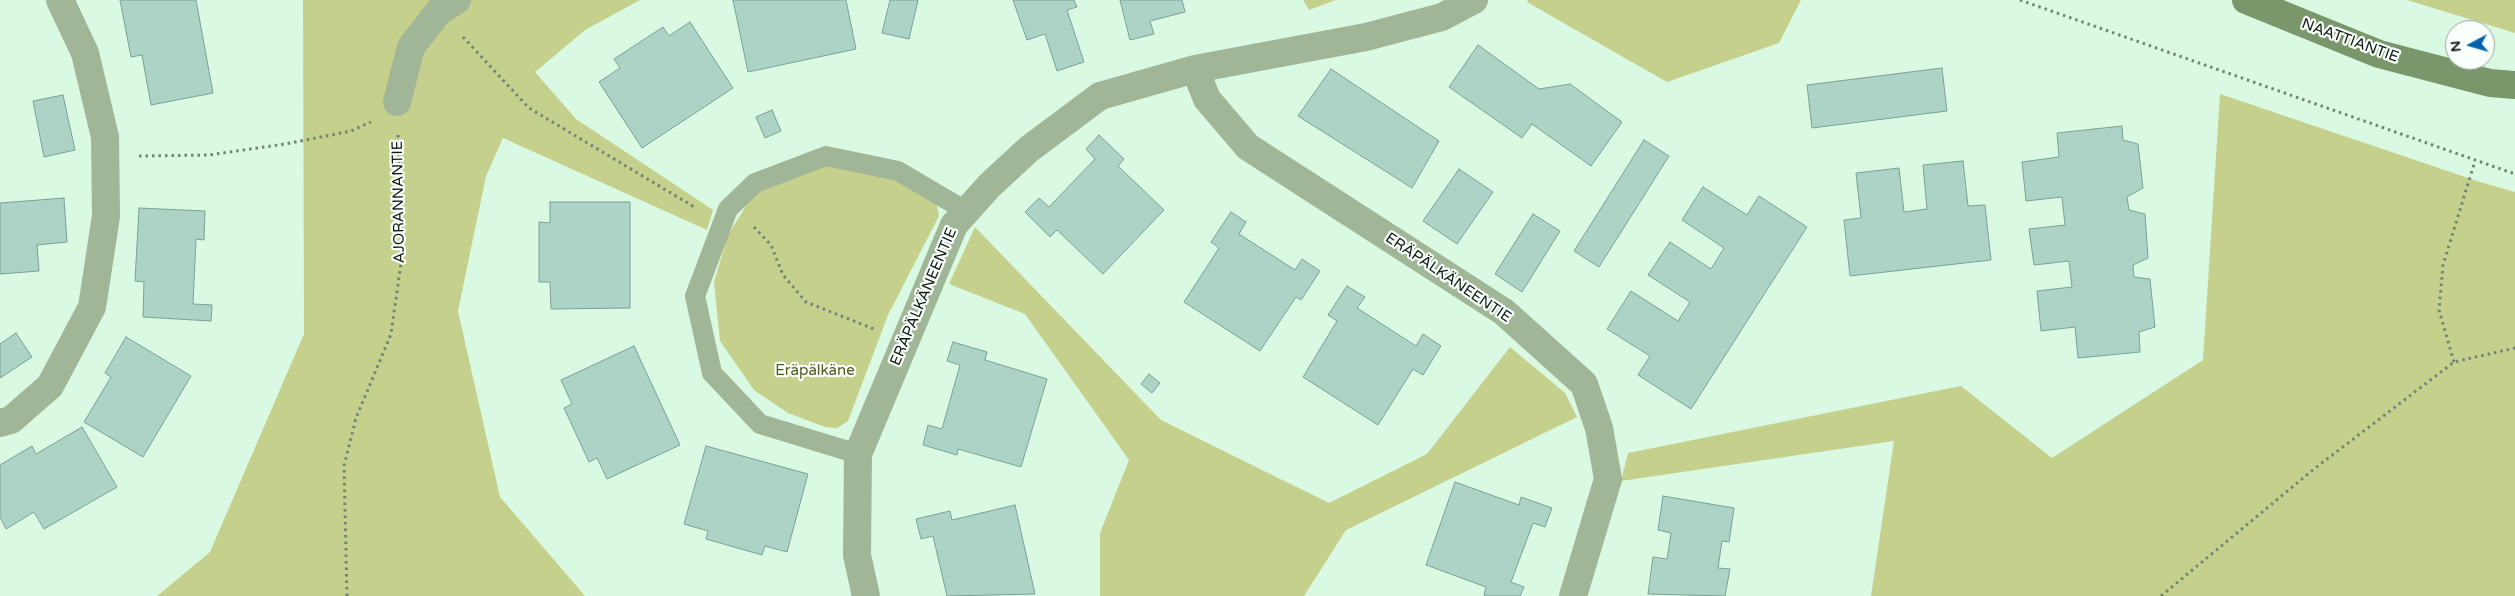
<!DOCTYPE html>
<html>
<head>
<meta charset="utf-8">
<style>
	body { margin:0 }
	#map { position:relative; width:2515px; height:596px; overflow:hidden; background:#d9f9e2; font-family:"Varela Round",sans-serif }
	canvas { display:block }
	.north { position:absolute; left:2445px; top:20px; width:50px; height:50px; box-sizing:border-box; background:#f9fffa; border:1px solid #9ba39e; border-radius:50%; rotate:264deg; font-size:14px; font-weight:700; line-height:20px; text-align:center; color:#0f1a13 }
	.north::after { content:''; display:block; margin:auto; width:18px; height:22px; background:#0062af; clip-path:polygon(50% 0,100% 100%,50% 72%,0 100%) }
</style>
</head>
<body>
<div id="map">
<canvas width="2515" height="596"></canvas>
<div class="north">N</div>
</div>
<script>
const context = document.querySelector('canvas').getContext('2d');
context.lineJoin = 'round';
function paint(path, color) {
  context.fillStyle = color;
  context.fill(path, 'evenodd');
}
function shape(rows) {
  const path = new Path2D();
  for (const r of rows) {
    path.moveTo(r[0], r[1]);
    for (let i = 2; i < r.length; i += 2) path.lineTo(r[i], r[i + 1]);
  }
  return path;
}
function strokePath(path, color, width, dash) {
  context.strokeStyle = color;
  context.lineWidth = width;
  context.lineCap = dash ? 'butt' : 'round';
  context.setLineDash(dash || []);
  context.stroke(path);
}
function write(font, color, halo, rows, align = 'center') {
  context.font = font + ' "Varela Round",sans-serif';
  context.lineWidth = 4.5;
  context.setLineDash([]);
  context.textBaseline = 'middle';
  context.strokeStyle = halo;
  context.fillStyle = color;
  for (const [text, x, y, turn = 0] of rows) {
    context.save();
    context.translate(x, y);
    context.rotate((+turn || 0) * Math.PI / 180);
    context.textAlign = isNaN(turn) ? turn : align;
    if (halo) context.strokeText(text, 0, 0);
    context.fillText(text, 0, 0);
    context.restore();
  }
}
paint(shape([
	[303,0,640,0,585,30,535,72,576,119,713,210,707,230,503,138,486,176,458,311,500,497,585,596,157,596,210,552,304,334],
	[1303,0,1336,0,1309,10],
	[1528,0,1801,0,1779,43,1667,82,1527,2],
	[2407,0,2515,0,2515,33],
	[2220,94,2480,182,2515,192,2515,596,1871,596,1894,441,1621,481,1628,453,1961,386,2052,458,2203,360],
	[846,162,887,172,936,200,939,216,888,315,848,421,837,428,825,427,788,413,754,390,720,341,714,282,728,235,752,196,793,172],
	[975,227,1161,420,1329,503,1427,454,1510,347,1565,393,1577,417,1346,530,1304,596,1100,596,1100,533,1129,460,1025,314,949,284]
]), '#c5d08d');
const building = shape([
	[120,0,196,0,213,93,151,105,142,55,131,57,120,0],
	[733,0,846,0,856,49,748,72,733,0],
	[890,0,918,0,909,39,882,33,890,0],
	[1013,0,1074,0,1077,7,1067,10,1084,62,1057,71,1045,34,1027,40,1013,0],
	[1120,0,1182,0,1185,12,1150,21,1154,34,1130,40,1120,0],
	[690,22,733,88,642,148,599,82,620,68,614,59,663,27,669,36,690,22],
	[1478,45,1539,89,1570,84,1622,122,1591,166,1532,124,1522,138,1449,87,1478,45],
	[1942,68,1947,111,1812,128,1807,85,1942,68],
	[1331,69,1439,141,1412,188,1298,116,1331,69],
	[63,95,75,150,44,157,33,101,63,95],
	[772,110,781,131,765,138,756,117,772,110],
	[2122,126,2123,140,2138,144,2143,188,2127,197,2129,210,2145,214,2148,258,2133,265,2134,277,2150,279,2155,327,2139,332,2140,352,2078,358,2075,327,2041,331,2037,291,2072,287,2069,261,2034,265,2029,229,2065,225,2062,197,2026,201,2022,162,2059,157,2057,133,2122,126],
	[1099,135,1124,159,1118,166,1164,210,1103,274,1057,230,1050,237,1025,212,1039,198,1049,207,1095,159,1086,149,1099,135],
	[1644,140,1669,156,1599,267,1574,251,1644,140],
	[1963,161,1968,206,1985,205,1991,260,1850,276,1844,220,1861,218,1856,173,1899,168,1904,212,1927,209,1923,165,1963,161],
	[1459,169,1493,192,1457,244,1423,221,1459,169],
	[1703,187,1747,215,1759,196,1807,227,1691,409,1638,375,1650,356,1607,329,1631,291,1678,321,1690,302,1648,275,1670,242,1711,269,1724,248,1682,220,1703,187],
	[64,198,67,242,37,245,39,271,0,274,0,203,64,198],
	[550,202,630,202,630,308,551,309,550,282,539,282,539,222,550,223,550,202],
	[139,208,205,211,204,240,196,239,193,304,212,305,211,321,143,317,144,282,135,281,139,208],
	[1231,212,1246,222,1239,234,1295,270,1302,259,1320,271,1301,300,1296,297,1260,351,1184,302,1219,248,1211,242,1231,212],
	[1533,214,1560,231,1522,292,1495,274,1533,214],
	[1347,286,1365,297,1357,308,1416,346,1423,334,1441,346,1423,375,1413,369,1378,425,1303,377,1337,321,1328,315,1347,286],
	[16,333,32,357,0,378,0,344,16,333],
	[126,337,191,376,143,457,84,422,111,377,105,373,126,337],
	[953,342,987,352,985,360,1047,379,1021,467,958,449,957,455,923,445,928,425,942,429,960,365,947,361,953,342],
	[634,346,680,445,607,479,597,458,589,462,564,408,572,404,561,380,634,346],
	[1149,374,1160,383,1152,393,1141,384,1149,374],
	[82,427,117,487,44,529,34,512,6,529,0,517,0,465,32,446,36,454,82,427],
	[706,446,808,474,787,552,765,546,762,555,706,539,708,531,684,524,706,446],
	[1455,482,1519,505,1521,497,1552,508,1545,527,1533,523,1511,582,1524,587,1520,596,1487,596,1484,595,1486,587,1426,565,1455,482],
	[1663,496,1734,508,1729,542,1722,541,1718,568,1730,569,1725,596,1648,594,1653,557,1667,559,1671,533,1658,530,1663,496],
	[1015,505,1035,594,947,596,933,536,921,539,916,519,950,511,952,520,1015,505]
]);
paint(building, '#acd3c6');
strokePath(building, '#7ba195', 1);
strokePath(shape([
	[2020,0,2515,174],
	[463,37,529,108,696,208],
	[139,156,209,155,285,144,351,131,371,122],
	[754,227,771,245,783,275,806,302,874,329],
	[2454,362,2439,310,2443,265,2475,161],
	[347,596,344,466,356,418,391,334,402,256,398,135],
	[2161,596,2314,469,2454,362,2515,348]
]), '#708577', 3, [2.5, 4]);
strokePath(shape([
	[858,454,760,424,712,373,695,296,728,209,755,183,826,156,898,171,966,211]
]), '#a1b597', 20);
strokePath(shape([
	[1195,69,1207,99,1248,147,1504,312,1584,384,1599,428,1608,479,1573,596],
	[397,102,411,47,439,11,457,0],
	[0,423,11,420,50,386,92,307,106,216,105,137,85,53,60,0],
	[866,596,857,555,858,454,954,225,990,185,1029,149,1100,96,1195,69,1366,37,1442,17,1474,0]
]), '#a1b597', 28);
strokePath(shape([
	[2246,0,2379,54,2490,83,2515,85]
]), '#7a976b', 28);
write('15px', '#0f1a13', '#f9fffa', [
	["NAATTIANTIE",2350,41,20],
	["AJORANNANTIE",399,202,-91],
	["ERÄPÄLKÄNEENTIE",1448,278,34],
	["ERÄPÄLKÄNEENTIE",924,297,-67]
]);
write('15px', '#51591e', '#f9fffa', [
	["Eräpälkäne",815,371]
]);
</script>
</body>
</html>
